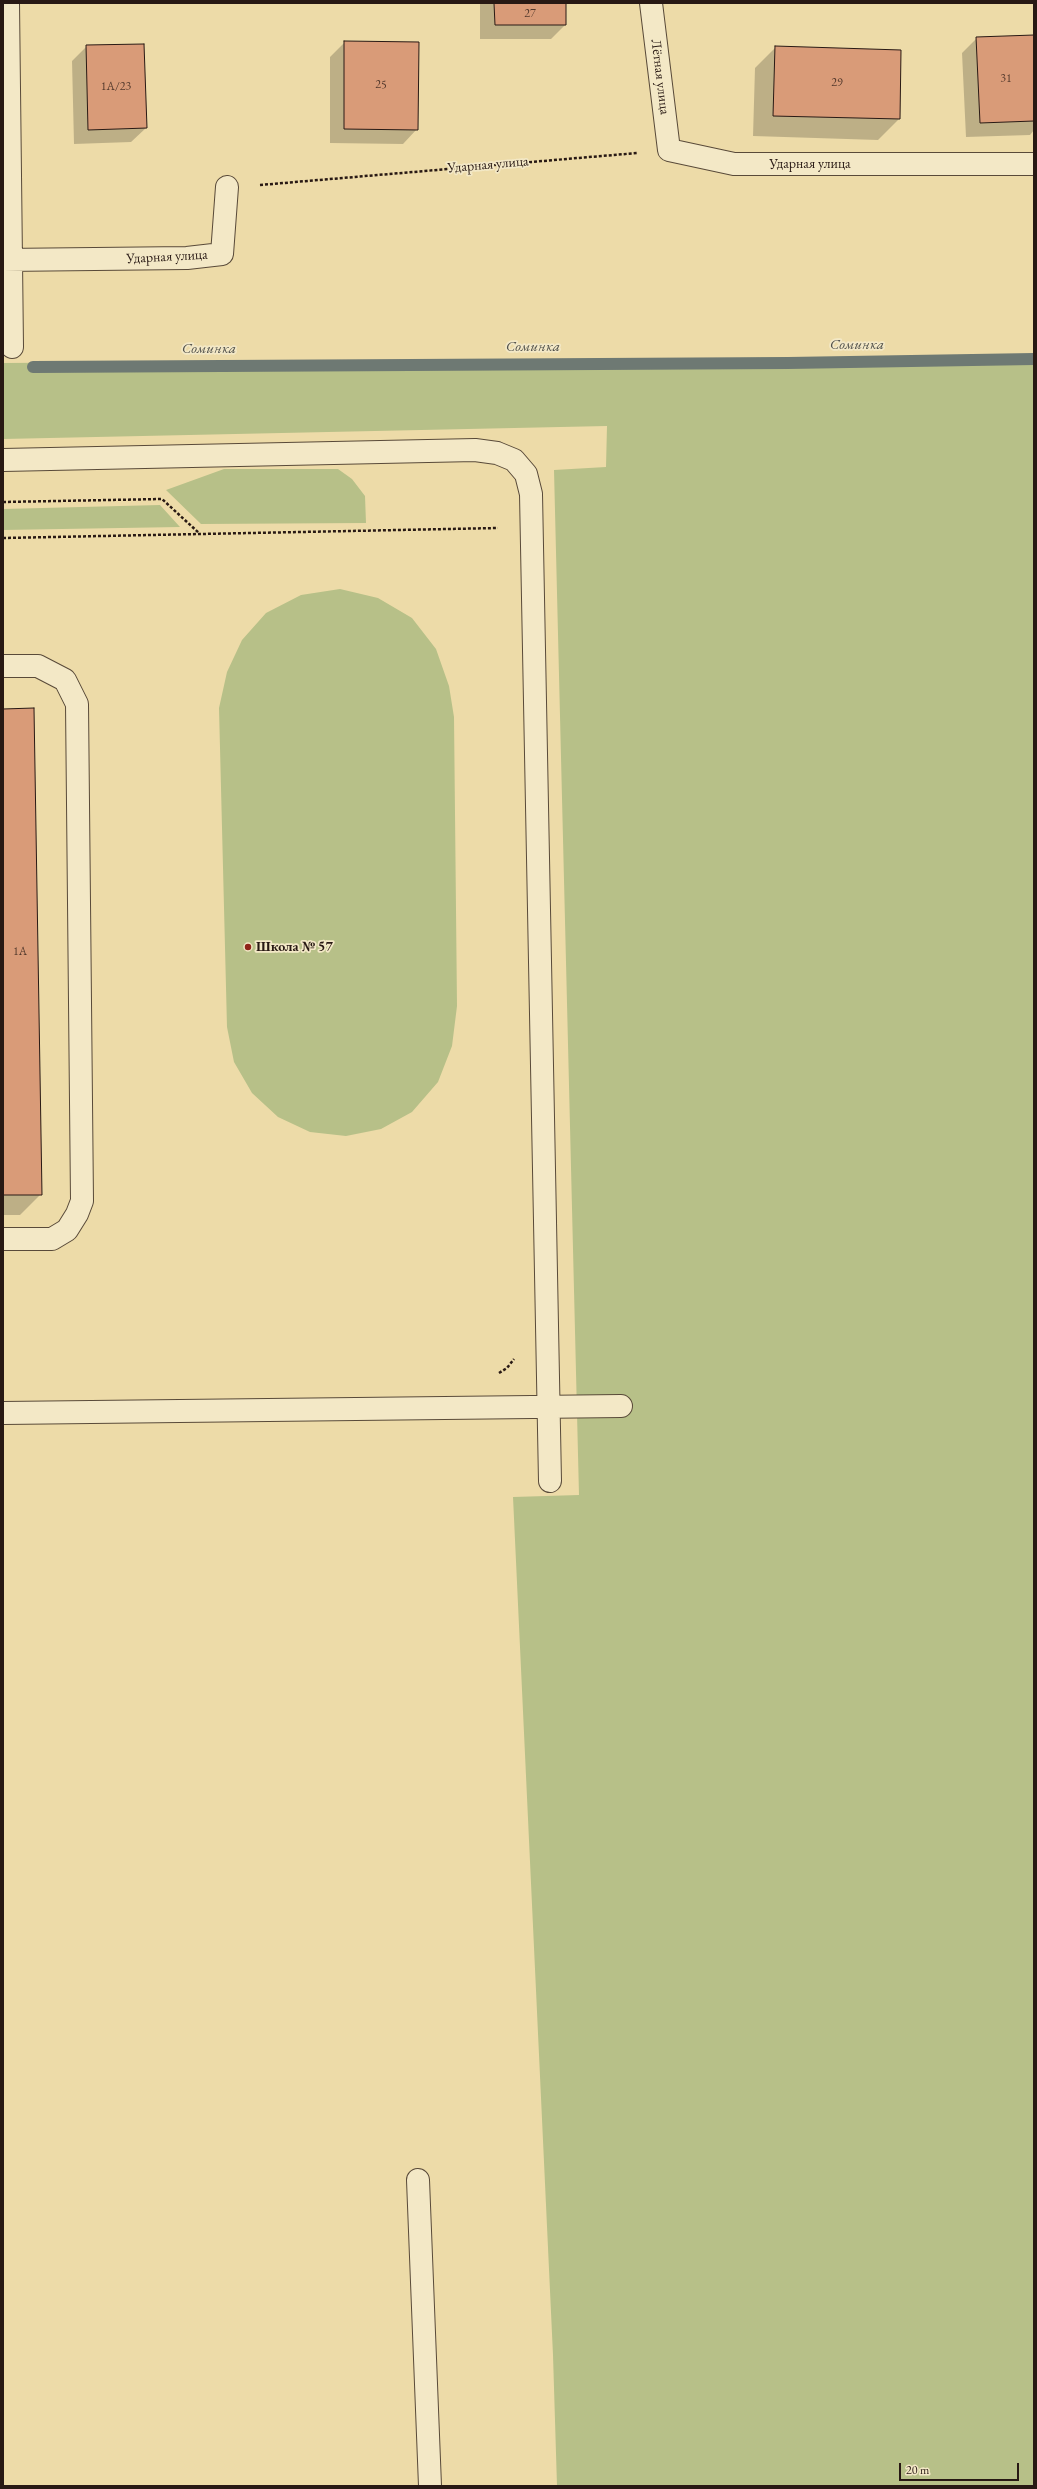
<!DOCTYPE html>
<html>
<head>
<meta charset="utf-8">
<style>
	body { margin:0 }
	#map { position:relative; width:1037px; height:2489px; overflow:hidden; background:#eddba8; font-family:"EB Garamond",serif }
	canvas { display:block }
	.frame { position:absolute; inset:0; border:4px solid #281914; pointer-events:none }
	.scale { position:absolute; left:899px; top:2463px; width:120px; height:18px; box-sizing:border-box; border:2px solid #281914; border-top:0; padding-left:5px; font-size:12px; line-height:14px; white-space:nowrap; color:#281914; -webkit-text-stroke:3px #f3e8c6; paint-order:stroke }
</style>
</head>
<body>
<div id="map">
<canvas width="1037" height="2489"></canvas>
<div class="frame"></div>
<div class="scale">20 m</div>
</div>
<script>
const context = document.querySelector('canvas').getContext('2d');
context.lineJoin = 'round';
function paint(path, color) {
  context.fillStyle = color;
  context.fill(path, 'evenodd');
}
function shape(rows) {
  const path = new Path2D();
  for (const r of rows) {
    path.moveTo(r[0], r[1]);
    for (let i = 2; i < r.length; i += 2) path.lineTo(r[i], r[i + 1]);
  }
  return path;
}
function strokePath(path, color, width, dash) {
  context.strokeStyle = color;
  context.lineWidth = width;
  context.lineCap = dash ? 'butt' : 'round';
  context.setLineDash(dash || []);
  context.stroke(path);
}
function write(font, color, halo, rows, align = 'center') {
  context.font = font + ' "EB Garamond",serif';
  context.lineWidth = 3.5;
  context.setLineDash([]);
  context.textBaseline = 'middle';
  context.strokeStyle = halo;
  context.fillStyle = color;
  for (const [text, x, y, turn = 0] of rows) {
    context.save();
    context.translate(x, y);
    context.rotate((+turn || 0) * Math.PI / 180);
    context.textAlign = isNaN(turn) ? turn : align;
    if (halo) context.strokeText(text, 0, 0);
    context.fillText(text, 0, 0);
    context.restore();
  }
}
paint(shape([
	[1034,356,1034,2486,557,2486,553,2355,513,1497,579,1495,554,470,606,467,607,426,3,439,3,363],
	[224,469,338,469,352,479,365,496,366,523,201,524,166,490],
	[160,505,180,527,3,530,3,509],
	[340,589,378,598,412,618,436,649,449,686,454,717,457,1006,452,1046,438,1082,412,1112,381,1129,346,1136,310,1132,278,1117,252,1093,234,1062,227,1027,219,708,227,672,242,640,266,613,301,595]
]), '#b7c088');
paint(shape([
	[480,3,565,3,566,24,551,39,480,39],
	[1034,36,1034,130,1030,135,966,137,962,53,977,38],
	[345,42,417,129,403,144,330,143,330,57],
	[87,46,146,128,131,142,74,144,72,61],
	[776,47,899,119,878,140,753,136,755,68],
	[3,710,41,1194,20,1215,3,1215]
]), '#0003');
strokePath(shape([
	[33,367,788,363,1034,359]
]), '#6e7973', 12);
const building = shape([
	[494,3,566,3,566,25,495,25,494,3],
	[1034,35,1034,121,980,123,976,37,1034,35],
	[344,41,419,42,418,130,344,129,344,41],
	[144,44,147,128,88,130,86,45,144,44],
	[775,46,901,50,900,119,773,116,775,46],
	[34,708,42,1195,3,1195,3,709,34,708]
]);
paint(building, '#d99b78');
strokePath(building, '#281914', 1);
const minor = shape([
	[8,3,12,347],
	[651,3,669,150,734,164,1034,164],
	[3,260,187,258,222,254,227,187],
	[3,460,475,450,497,453,514,460,526,474,531,494,550,1481],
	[3,666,38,666,65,680,77,704,82,1201,77,1214,67,1230,52,1239,3,1239],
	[3,1413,621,1406],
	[418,2180,430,2486]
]);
strokePath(minor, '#594a39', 24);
strokePath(shape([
	[260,185,637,153],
	[3,502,162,499,199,533],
	[3,538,498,528],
	[499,1373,507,1368,514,1359]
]), '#281914', 2.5, [3, 2]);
strokePath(minor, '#f3e8c6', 22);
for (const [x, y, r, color] of [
	[248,947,4,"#8f2418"]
]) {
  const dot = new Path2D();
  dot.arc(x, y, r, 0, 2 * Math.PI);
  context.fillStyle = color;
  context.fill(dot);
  strokePath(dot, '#f3e8c6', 1.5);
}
write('12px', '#543a2d', null, [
	["27",530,14],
	["31",1006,79],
	["29",837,83],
	["25",381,85],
	["1А/23",116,87],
	["1А",20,952]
]);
write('14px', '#281914', '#f3e8c6', [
	["Лётная улица",660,77,83],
	["Ударная улица",810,164],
	["Ударная улица",488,165,-5],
	["Ударная улица",167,257,-3]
]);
write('bold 14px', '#281914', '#f3e8c6', [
	["Школа № 57",256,947]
], 'left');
write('italic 15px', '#51514b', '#f3e8c6', [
	["Соминка",857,345],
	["Соминка",533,347],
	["Соминка",209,349]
]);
</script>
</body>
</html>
